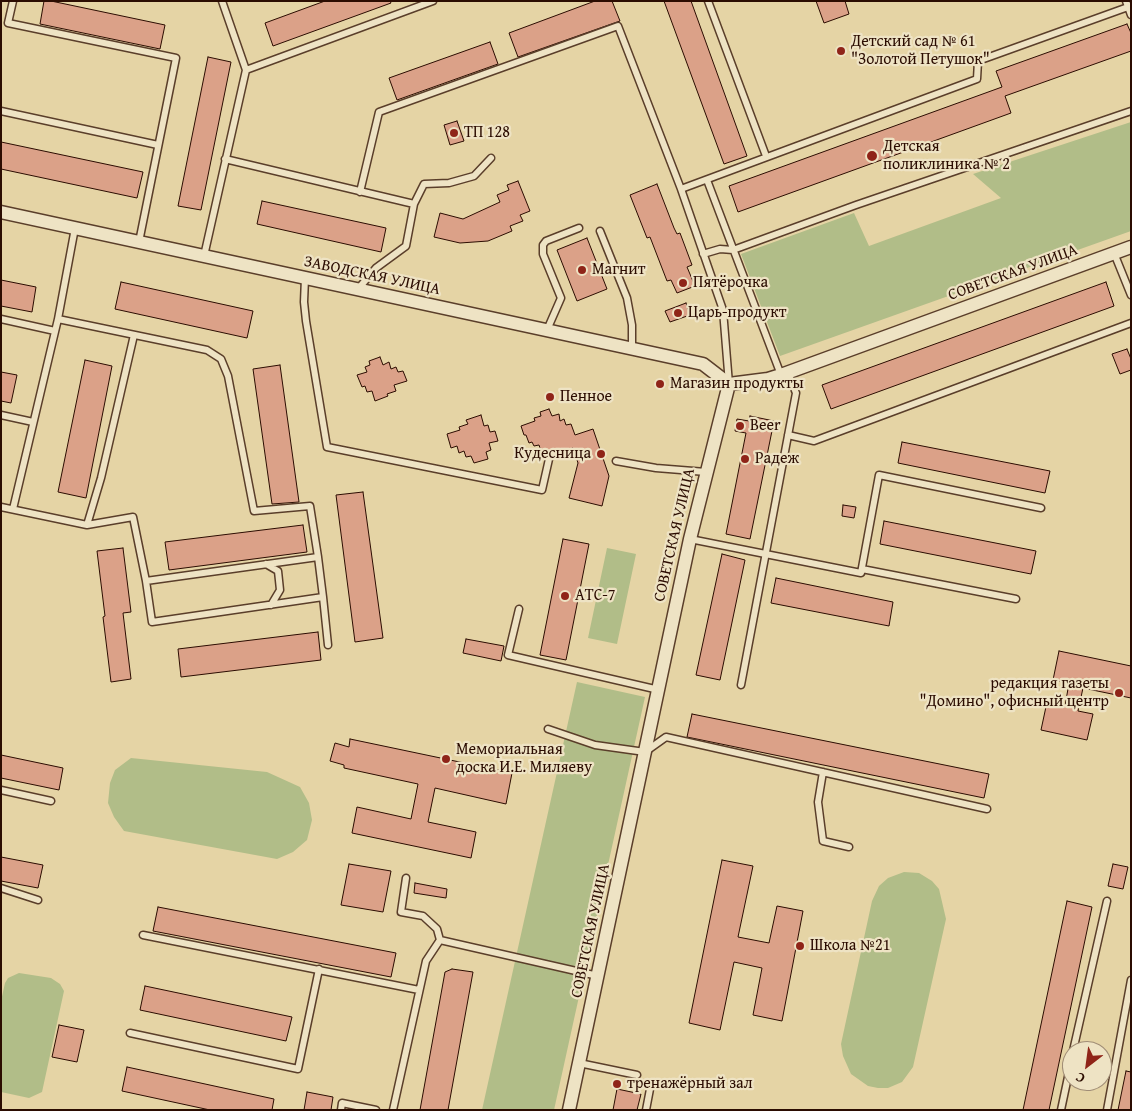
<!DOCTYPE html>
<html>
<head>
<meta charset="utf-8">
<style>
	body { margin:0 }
	#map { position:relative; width:1132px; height:1111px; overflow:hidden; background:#e5d4a5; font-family:"Gentium Book Plus",serif }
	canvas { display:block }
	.frame { position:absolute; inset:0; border:2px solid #2b0c01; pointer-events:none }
	.north { position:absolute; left:1062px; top:1041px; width:50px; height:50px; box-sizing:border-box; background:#eee3c4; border:1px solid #a08d76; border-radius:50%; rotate:210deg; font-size:14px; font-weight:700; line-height:20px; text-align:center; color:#2b0c01 }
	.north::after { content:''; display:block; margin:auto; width:18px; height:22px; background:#8f2418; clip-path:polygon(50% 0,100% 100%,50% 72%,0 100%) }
</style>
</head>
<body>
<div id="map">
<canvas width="1132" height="1111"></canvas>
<div class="frame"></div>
<div class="north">С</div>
</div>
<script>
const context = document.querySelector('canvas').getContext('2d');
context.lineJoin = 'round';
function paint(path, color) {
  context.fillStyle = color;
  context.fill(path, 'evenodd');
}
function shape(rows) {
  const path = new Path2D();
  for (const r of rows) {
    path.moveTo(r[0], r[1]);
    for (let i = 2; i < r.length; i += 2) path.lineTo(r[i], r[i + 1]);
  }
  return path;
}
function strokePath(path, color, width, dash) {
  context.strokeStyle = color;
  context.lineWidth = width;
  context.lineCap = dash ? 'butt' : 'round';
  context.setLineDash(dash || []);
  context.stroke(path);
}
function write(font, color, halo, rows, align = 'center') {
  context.font = font + ' "Gentium Book Plus",serif';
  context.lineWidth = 4.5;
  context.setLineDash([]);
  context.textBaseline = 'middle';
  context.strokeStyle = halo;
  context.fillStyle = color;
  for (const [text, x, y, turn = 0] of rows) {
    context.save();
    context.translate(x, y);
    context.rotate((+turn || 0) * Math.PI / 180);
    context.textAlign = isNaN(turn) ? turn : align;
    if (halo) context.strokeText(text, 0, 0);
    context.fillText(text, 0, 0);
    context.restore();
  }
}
paint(shape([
	[1131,122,1131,231,780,356,741,254,854,213,869,246,1001,198,973,174],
	[607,548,636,554,617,644,588,638],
	[577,682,645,697,554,1110,482,1110],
	[131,758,267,772,300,787,309,803,312,820,307,840,293,852,277,859,124,831,114,817,108,803,110,783,115,770],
	[904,872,919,873,932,881,939,889,946,919,913,1067,902,1082,888,1088,878,1088,868,1086,851,1074,843,1056,841,1044,872,901,879,886,888,878],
	[19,973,51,978,60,984,64,991,42,1092,29,1098,1,1092,1,1001,5,983,8,978]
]), '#b1bd88');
const building = shape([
	[44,1,51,1,165,25,160,49,40,24,44,1],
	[325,1,390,1,391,3,273,46,265,23,325,1],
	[595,1,612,1,620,21,518,57,509,33,595,1],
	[664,1,691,1,747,156,724,164,664,1],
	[816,1,845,1,849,14,824,23,816,1],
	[1127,24,1131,33,1131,51,1005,96,1011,113,738,212,729,186,1002,87,996,71,1127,24],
	[490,42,498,64,397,100,389,78,490,42],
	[208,57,231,62,201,210,178,206,208,57],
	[457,121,464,141,450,145,444,125,457,121],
	[1,142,143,172,137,198,1,169,1,142],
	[518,181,530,211,520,215,523,221,510,226,512,231,488,241,460,243,434,237,440,213,463,219,500,202,497,195,509,190,507,185,518,181],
	[657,184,674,228,677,234,680,233,692,265,687,267,695,286,677,293,671,280,667,281,650,237,647,238,630,195,657,184],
	[262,201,386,228,381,252,257,224,262,201],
	[587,238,607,289,577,301,557,250,587,238],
	[1,280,36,287,32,312,1,306,1,280],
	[121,282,253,311,247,338,115,309,121,282],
	[1106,282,1114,306,831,409,822,385,1106,282],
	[686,303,690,315,670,322,665,311,686,303],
	[1127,349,1131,359,1131,370,1120,374,1112,354,1127,349],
	[380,357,383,365,389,362,391,369,396,367,398,372,403,371,407,381,394,385,396,391,387,394,388,396,375,401,372,391,367,392,365,386,362,387,357,375,367,372,365,367,370,365,369,361,380,357],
	[85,360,112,366,86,498,58,492,85,360],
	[280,365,299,502,272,504,253,369,280,365],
	[1,372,17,375,11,403,1,401,1,372],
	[549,409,552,416,559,414,560,421,564,419,566,425,571,424,575,435,593,429,609,476,602,506,569,498,578,463,573,448,551,455,548,454,543,457,539,445,534,446,532,442,529,443,526,435,524,435,521,426,535,421,534,418,541,416,540,412,549,409],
	[481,415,484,426,488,425,490,432,495,431,498,441,489,443,491,450,486,452,488,459,474,463,471,456,466,457,464,451,459,453,457,446,451,448,447,434,460,430,459,427,468,424,466,420,481,415],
	[750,416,774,421,750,539,726,534,746,433,735,431,737,419,749,421,750,416],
	[902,442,1050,471,1045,493,898,463,902,442],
	[363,492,383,638,355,642,336,495,363,492],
	[843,505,856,507,854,518,842,516,843,505],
	[884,521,1036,551,1031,574,880,544,884,521],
	[303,525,307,552,169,570,165,542,303,525],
	[563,539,589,544,566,660,540,655,563,539],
	[123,548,131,612,123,613,131,679,111,682,103,617,105,616,97,551,123,548],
	[722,554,745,560,720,680,696,675,722,554],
	[776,578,893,602,889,626,771,603,776,578],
	[318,632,321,660,181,677,178,649,318,632],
	[466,639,504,646,501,661,463,653,466,639],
	[1059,651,1131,666,1131,698,1083,688,1078,711,1093,714,1087,740,1041,730,1047,702,1065,706,1069,683,1053,680,1059,651],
	[692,714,989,774,984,798,687,737,692,714],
	[350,739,512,773,506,804,435,788,428,822,476,832,471,858,352,833,357,807,411,819,418,784,344,768,344,765,330,761,335,743,349,747,350,739],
	[1,755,63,768,59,790,1,778,1,755],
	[1,857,43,865,38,888,1,881,1,857],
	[722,860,753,866,738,937,769,943,777,906,803,911,782,1021,753,1015,762,968,734,962,720,1030,689,1023,722,860],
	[349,864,391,871,383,912,341,905,349,864],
	[1113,864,1128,867,1123,889,1108,886,1113,864],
	[415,883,447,889,446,898,414,893,415,883],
	[1067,901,1092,907,1049,1110,1023,1110,1067,901],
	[158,907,396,953,391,977,153,931,158,907],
	[452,969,473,972,448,1110,420,1110,445,972,452,969],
	[145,986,292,1017,286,1041,140,1010,145,986],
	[59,1025,84,1030,77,1062,52,1057,59,1025],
	[127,1067,274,1099,272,1110,210,1110,122,1091,127,1067],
	[1126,1071,1131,1072,1131,1110,1118,1110,1126,1071],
	[617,1089,641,1094,637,1110,613,1110,617,1089],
	[307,1092,333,1097,331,1110,304,1110,307,1092]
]);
paint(building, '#dba188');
strokePath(building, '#2b0c01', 1);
const service = shape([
	[13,1,8,23,176,58,139,242],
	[222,1,246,70],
	[708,1,766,156],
	[1126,1,1131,15],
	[1,111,158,145],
	[225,159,414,204,424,184,449,183,474,176,491,158],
	[707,180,781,375],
	[681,189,977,79,978,61,1128,7],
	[360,192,379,112,618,26,681,189,723,310,729,384],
	[75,228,58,319,207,350,221,359,228,376,254,511,310,506,318,557,323,597,152,622,146,581,318,557],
	[600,231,627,298,632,325,632,349],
	[1114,253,1131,295],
	[703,254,720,249,733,250,856,205,1131,111],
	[204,256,246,70,433,1],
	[305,278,304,302,306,321,327,447,542,490,549,459],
	[358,289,376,268,406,246,414,204],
	[1,319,55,331],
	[547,330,561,298,543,254,543,245,546,241,579,228],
	[1,415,33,422],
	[788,435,814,441,1131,323],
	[616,461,656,468,706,472],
	[1,507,87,525,133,517,146,581],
	[13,509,58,319],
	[87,525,101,478,134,335],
	[690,539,861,573,879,475,1041,508],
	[266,564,278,571,280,590,271,605],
	[862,569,1016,599],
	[323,597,328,645],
	[519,609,508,655,659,690],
	[741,685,796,393,788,373],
	[548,729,595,745,645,752,666,737,987,809],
	[823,772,818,802,823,841,849,847],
	[1,790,51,801],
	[406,878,401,912,423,916,437,929,440,940],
	[1,888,38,900],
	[143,935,419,990],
	[130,1033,298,1069,319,969],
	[1073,1051,1107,901],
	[579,1063,637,1075],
	[341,1110,342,1103,376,1110],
	[393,1110,426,961,440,940,598,976],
	[646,1110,650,1089],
	[1061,1110,1072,1058],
	[1107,1110,1131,980]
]);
const minor = shape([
	[1,212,703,364,729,384],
	[569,1110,690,539,729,384,768,379,781,375,1131,247]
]);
strokePath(service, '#5a3e2a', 9);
strokePath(minor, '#5a3e2a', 15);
strokePath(service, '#eee3c4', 6);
strokePath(minor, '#eee3c4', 12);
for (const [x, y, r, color] of [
	[841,51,5,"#8f2418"],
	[454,133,5,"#8f2418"],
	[872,156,6,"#8f2418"],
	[582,270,5,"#8f2418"],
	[683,283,5,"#8f2418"],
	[678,313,5,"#8f2418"],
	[660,384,5,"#8f2418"],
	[550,397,5,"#8f2418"],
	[740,426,5,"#8f2418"],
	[601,454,5,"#8f2418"],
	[745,459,5,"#8f2418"],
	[565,596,5,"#8f2418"],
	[1119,693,5,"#8f2418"],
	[446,759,5,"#8f2418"],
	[800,946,5,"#8f2418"],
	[617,1084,5,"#8f2418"]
]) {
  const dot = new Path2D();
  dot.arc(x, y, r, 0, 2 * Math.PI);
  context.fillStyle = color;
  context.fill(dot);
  strokePath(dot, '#eee3c4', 2);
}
write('16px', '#2b0c01', '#eee3c4', [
	["Детский сад № 61",851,42],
	["\"Золотой Петушок\"",851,60],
	["ТП 128",464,133],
	["Детская",883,147],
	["поликлиника № 2",883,165],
	["Магнит",592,270],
	["Пятёрочка",693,283],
	["Царь-продукт",688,313],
	["Магазин продукты",670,384],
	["Пенное",560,397],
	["Beer",750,426],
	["Кудесница",591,454,"right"],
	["Радеж",755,459],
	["АТС-7",575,596],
	["редакция газеты",1109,684,"right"],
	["\"Домино\", офисный центр",1109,702,"right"],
	["Мемориальная",456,750],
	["доска И.Е. Миляеву",456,768],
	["Школа №21",810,946],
	["тренажёрный зал",627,1084]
], 'left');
write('16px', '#2b0c01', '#eee3c4', [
	["СОВЕТСКАЯ УЛИЦА",1013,273,-20],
	["ЗАВОДСКАЯ УЛИЦА",372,276,12],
	["СОВЕТСКАЯ УЛИЦА",675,535,-77],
	["СОВЕТСКАЯ УЛИЦА",591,931,-78]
]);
</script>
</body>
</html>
